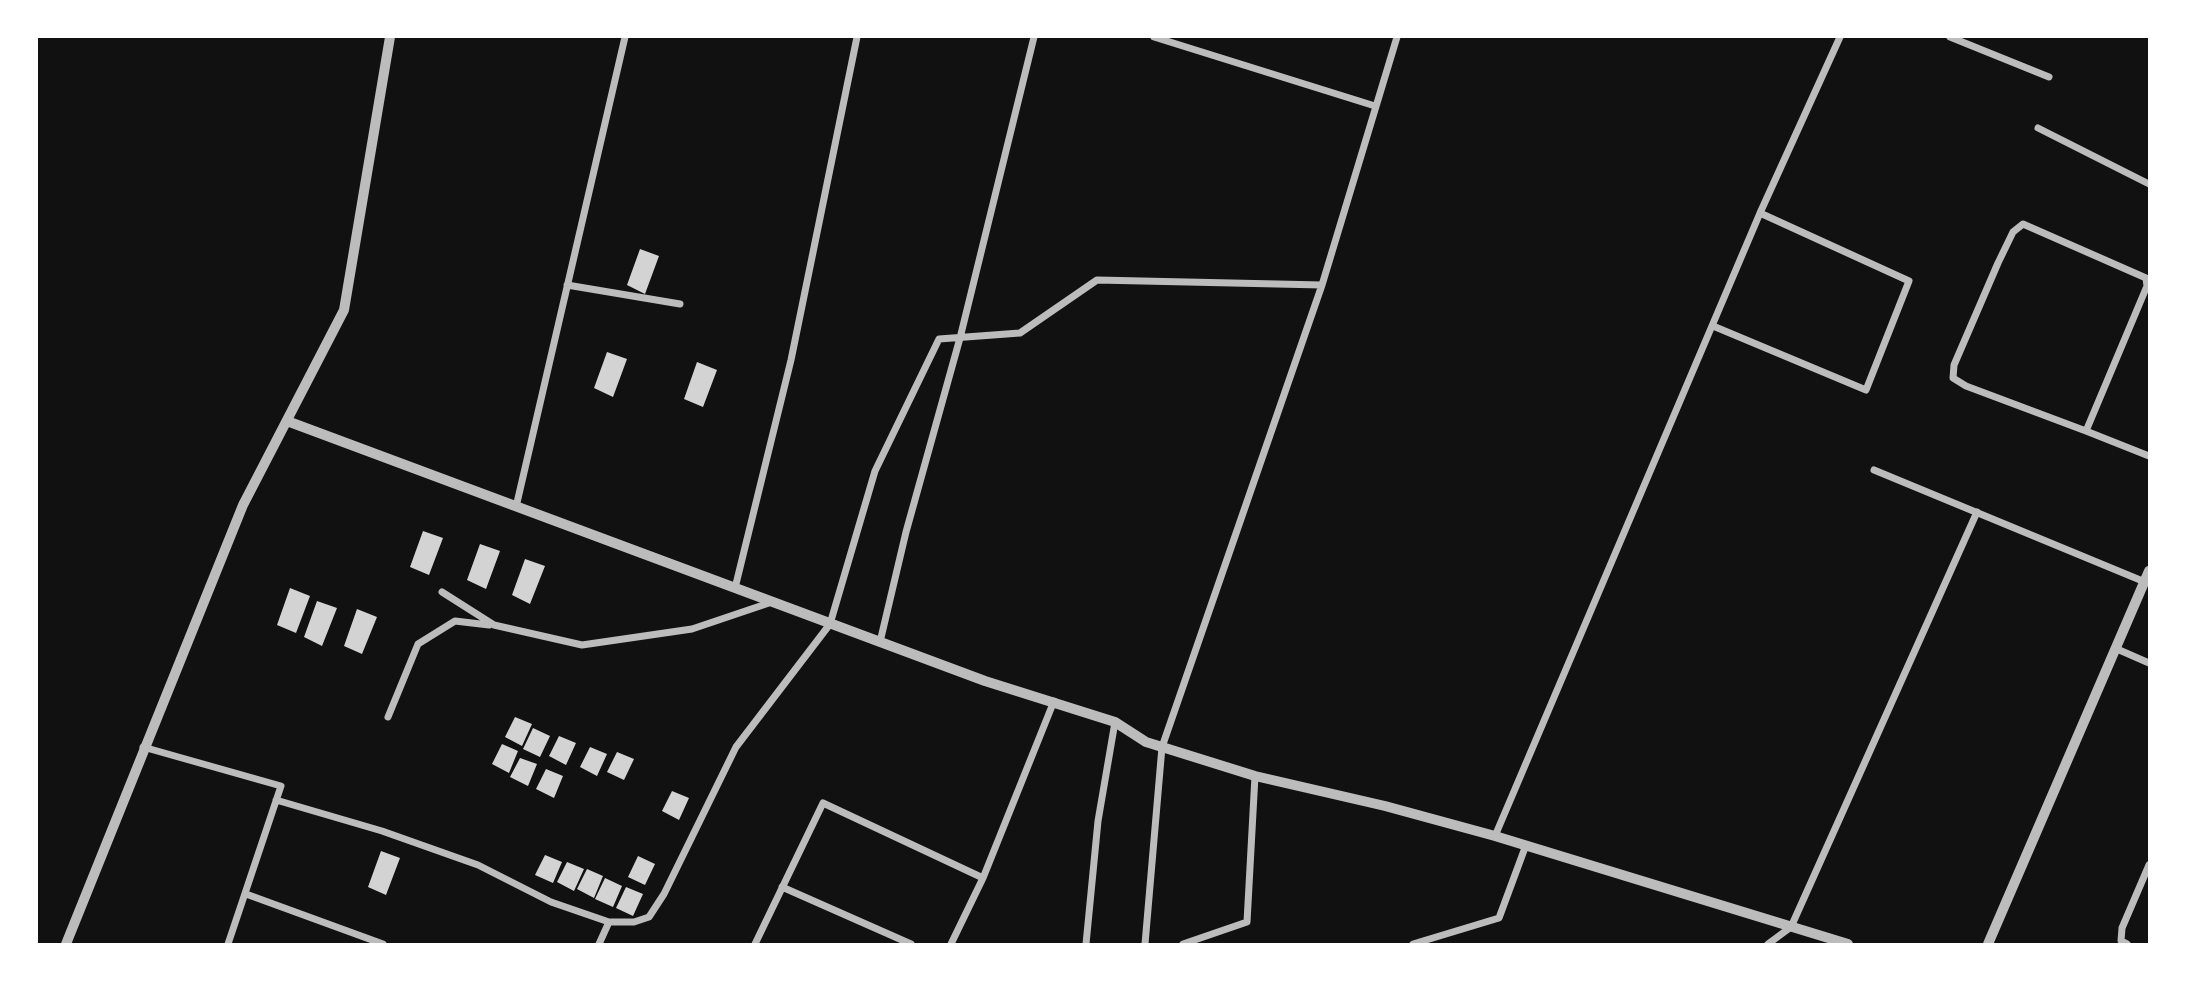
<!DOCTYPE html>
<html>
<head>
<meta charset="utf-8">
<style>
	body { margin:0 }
	#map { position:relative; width:2186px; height:981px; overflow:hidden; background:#111; font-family:Raleway,sans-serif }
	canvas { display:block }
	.frame { position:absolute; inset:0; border:38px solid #fff; pointer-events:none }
</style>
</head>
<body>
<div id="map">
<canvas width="2186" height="981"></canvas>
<div class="frame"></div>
</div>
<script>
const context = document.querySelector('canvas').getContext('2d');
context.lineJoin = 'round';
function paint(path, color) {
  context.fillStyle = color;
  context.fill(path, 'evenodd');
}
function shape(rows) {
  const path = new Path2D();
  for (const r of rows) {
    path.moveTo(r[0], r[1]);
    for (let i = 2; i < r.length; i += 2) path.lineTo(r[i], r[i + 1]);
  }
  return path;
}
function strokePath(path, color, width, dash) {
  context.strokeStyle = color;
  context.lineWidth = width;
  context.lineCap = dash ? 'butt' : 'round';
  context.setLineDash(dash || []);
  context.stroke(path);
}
paint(shape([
	[640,249,659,256,645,294,627,285],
	[607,352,627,359,613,397,594,388],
	[697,362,717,370,703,407,684,399],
	[423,531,443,538,429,575,410,567],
	[480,544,500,551,486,589,467,580],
	[525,559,545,566,530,604,512,595],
	[290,588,310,596,296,633,277,625],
	[317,601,337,608,322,646,304,637],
	[357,609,377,617,362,654,344,646],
	[515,717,532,724,522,746,505,737],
	[533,728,550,736,540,757,523,749],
	[559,736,576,743,566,765,549,756],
	[502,744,518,751,509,773,492,764],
	[590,747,607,754,597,776,580,767],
	[617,752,634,759,624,780,607,772],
	[520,758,537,764,528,786,510,777],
	[546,769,563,776,554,798,536,789],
	[672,791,689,798,679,820,662,811],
	[381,851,400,858,386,895,368,887],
	[545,855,562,862,553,883,535,875],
	[638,856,655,864,645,885,628,877],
	[567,862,584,869,574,891,557,882],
	[587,869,603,876,594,898,577,889],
	[605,878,622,886,613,907,595,899],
	[626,887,643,894,633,916,616,908]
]), '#d3d3d3');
strokePath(shape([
	[1154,37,1375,106],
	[1950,37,2049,77],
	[2038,128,2149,184],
	[567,285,680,304],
	[1713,326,1866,390,1909,281,1760,213],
	[2086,431,2147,286,2146,278,2023,224,2013,232,1998,263,1954,365,1953,378,1966,386,2086,431,2149,456],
	[1874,470,2145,582],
	[516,507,625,37],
	[735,588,791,360,857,37],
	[442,592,494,625,582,645,692,629,772,602],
	[880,642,906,532,960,338,1034,37],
	[2117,649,2149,663],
	[388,717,418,644,455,621,489,625],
	[143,747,281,786,228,944],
	[276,800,382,831,478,865,551,902,609,922,634,922,649,917,664,894,736,747,830,624,875,471,939,339,1020,333,1097,280,1322,285],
	[1495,836,1760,213,1840,37],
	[782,887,911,944],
	[246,894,383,944],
	[599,944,609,922],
	[755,944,823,803,983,878],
	[951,944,983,878,1054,701],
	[1086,944,1098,821,1115,722],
	[1145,944,1162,747,1322,285,1397,37],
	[1183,944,1247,922,1255,776],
	[1413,944,1499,918,1526,845],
	[1768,944,1791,927,1977,512],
	[2127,944,2121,941,2122,928,2149,865]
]), '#bcbcbc', 7);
strokePath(shape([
	[287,421,985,681,1115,722,1146,742,1255,776,1385,806,1495,836,1848,944],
	[66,944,243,505,344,310,390,37],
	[1988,944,2149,571]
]), '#bcbcbc', 10);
</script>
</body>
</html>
